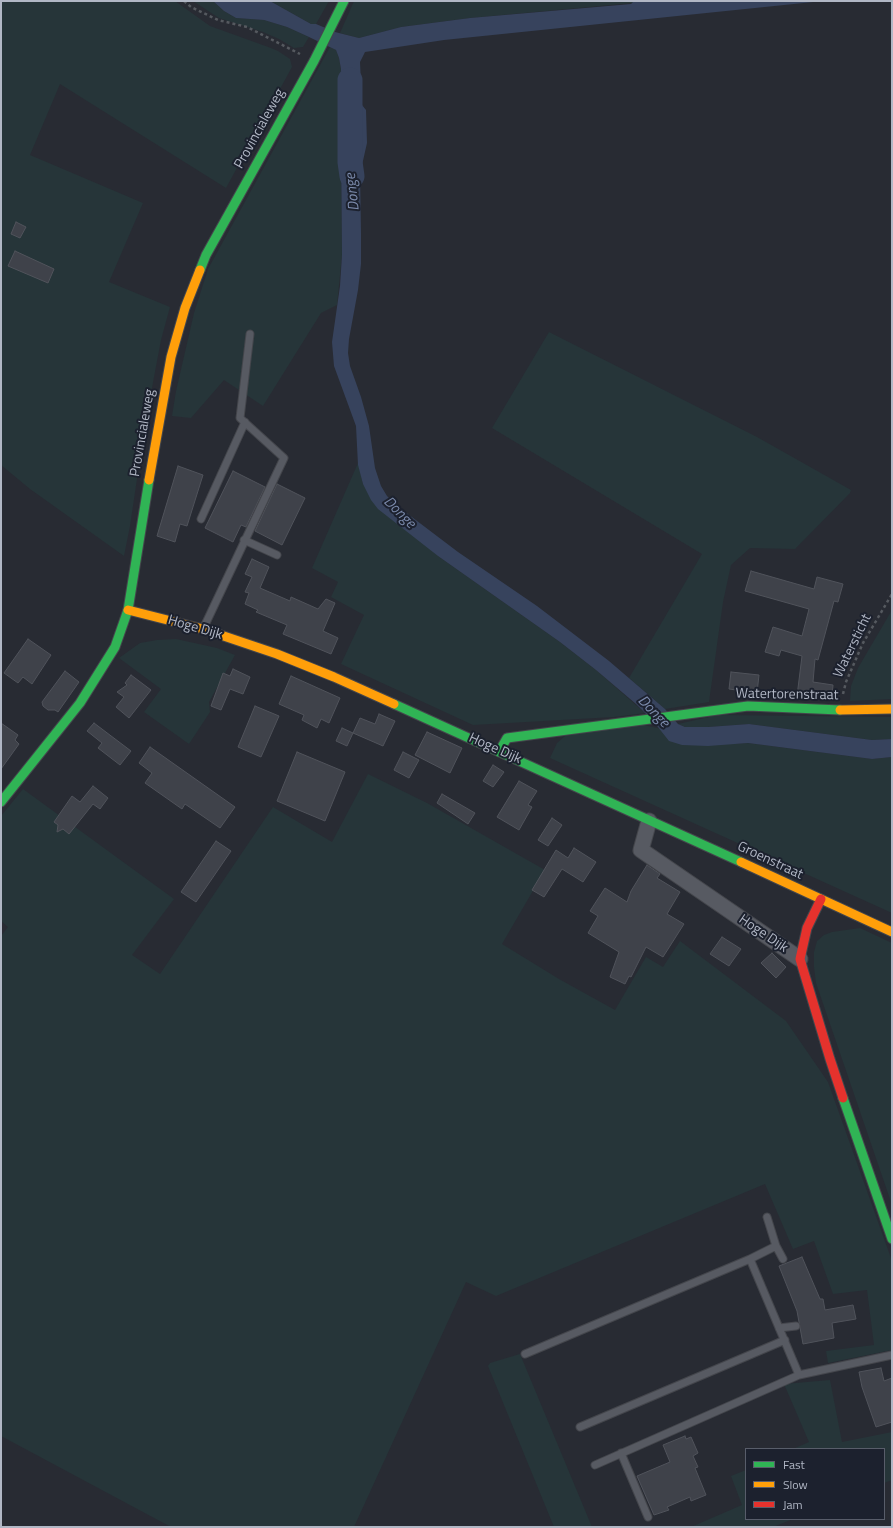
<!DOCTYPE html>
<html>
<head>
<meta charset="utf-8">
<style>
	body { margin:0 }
	#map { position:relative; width:893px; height:1528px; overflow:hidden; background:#282b33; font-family:"Titillium Web",sans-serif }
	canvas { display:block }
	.frame { position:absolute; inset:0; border:2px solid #b1b7c5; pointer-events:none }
	.legend { position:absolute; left:745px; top:1448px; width:140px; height:72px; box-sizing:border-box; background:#1c212e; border:1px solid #585d6a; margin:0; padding:5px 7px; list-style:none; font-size:12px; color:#b1b7c5 }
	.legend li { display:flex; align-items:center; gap:8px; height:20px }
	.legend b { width:20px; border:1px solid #585d6a }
</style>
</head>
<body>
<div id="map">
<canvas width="893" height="1528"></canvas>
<div class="frame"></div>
<ul class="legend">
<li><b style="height:5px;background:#30b455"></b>Fast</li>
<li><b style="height:5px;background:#ff9f0a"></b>Slow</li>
<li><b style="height:5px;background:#e5322d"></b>Jam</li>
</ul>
</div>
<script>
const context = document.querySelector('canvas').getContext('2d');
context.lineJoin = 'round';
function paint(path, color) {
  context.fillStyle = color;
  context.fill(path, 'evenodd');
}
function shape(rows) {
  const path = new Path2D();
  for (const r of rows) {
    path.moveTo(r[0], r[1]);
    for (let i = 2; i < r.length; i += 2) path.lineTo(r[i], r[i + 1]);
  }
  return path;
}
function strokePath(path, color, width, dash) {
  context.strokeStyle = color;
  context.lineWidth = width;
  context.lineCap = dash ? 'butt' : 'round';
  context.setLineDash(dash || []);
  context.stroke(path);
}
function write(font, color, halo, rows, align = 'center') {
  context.font = font + ' "Titillium Web",sans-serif';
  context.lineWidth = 4;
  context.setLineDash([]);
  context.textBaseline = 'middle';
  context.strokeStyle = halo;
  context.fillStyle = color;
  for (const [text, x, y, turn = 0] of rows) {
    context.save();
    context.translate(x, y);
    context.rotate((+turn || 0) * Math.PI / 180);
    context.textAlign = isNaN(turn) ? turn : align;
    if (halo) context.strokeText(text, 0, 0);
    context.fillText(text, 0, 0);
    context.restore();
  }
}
paint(shape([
	[1,1,175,1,210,26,271,48,278,51,290,59,292,67,226,188,60,84,30,155,143,203,109,282,170,307,161,340,145,425,130,526,124,556,30,489,1,465],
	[193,1,213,1,224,11,236,18,264,20,287,27,309,37,303,47,294,48,279,39,263,32,219,18],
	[270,1,329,1,316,24,311,24],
	[354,1,655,1,470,18,401,27,359,38,340,33],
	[330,47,336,50,339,58,341,69,339,104,354,119,361,136,356,141,341,143,342,255,337,305,321,313,263,406,224,380,191,418,172,416,176,391,194,313,208,269],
	[549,332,757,437,851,490,850,493,795,549,750,548,731,565,723,602,709,702,665,709,629,678,702,554,492,428],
	[358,463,363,484,438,556,560,642,596,670,645,713,614,717,473,725,341,664,364,615,331,597,338,582,312,568],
	[892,610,892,699,850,701,851,686,858,668],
	[176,639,217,648,235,655,209,702,210,712,189,744,144,712,161,689,119,658,140,643,157,640],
	[718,715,892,717,892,739,872,740,749,724,708,727,685,727,678,724],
	[639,724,730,744,748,743,872,759,892,757,892,913,550,758,557,743,565,736],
	[368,774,427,803,545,870,502,944,559,979,615,1010,646,957,663,967,680,941,786,1021,828,1082,892,1261,892,1350,828,1363,826,1351,874,1345,867,1290,833,1294,814,1241,793,1249,765,1184,496,1296,466,1282,354,1527,171,1527,1,1436,1,936,8,927,1,921,1,816,23,789,174,899,132,955,160,974,273,807,332,842],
	[860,928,892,943,892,1205,816,983,814,967,814,952,817,941,824,935,832,932],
	[520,1354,592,1527,554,1527,488,1366,490,1363],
	[830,1380,842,1442,892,1432,892,1480,884,1483,884,1449,793,1449,809,1442,784,1384],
	[746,1470,746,1519,793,1519,773,1527,691,1527,742,1505,731,1476]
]), '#263539');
paint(shape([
	[213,1,270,1,311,24,316,24,335,32,359,38,401,27,470,18,631,4,634,1,823,1,444,40,365,52,360,62,362,105,366,110,367,143,360,174,361,233,361,264,358,290,349,339,348,353,350,366,361,397,369,426,375,468,381,486,387,496,396,505,458,552,537,606,609,661,665,709,678,724,685,727,708,727,749,724,872,740,892,739,892,757,872,759,748,743,708,746,682,745,669,741,654,722,636,704,596,670,560,642,438,556,378,509,371,500,363,484,358,465,356,426,334,366,332,342,340,286,342,255,341,143,356,141,361,136,354,119,339,104,341,69,339,58,336,50,309,37,287,27,264,20,236,18,224,11]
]), '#37435d');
strokePath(shape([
	[350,80,350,162,352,176]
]), '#37435d', 25);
const building = shape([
	[16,222,26,227,20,238,11,234,16,222],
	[15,251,54,269,48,283,8,266,15,251],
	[178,466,203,475,187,526,180,524,175,542,157,536,178,466],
	[233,471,265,487,246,527,241,525,233,542,205,528,233,471],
	[277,484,305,498,282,545,255,531,277,484],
	[252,559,269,567,260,588,290,601,291,597,318,609,326,599,335,603,323,631,338,638,331,654,283,634,287,625,256,612,258,610,245,604,249,593,245,592,252,577,245,574,252,559],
	[751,571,814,589,817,577,843,584,838,602,834,601,818,660,815,659,813,682,833,685,832,697,797,696,802,656,781,650,779,656,765,652,773,627,802,636,809,609,745,591,751,571],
	[28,639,51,655,32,684,23,677,18,683,4,673,28,639],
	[233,669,250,677,243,694,230,689,221,710,211,706,223,673,230,676,233,669],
	[65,671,79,682,58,712,55,710,48,710,43,706,42,702,65,671],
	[731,672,759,675,757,693,729,689,731,672],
	[131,675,151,690,129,718,116,707,124,697,117,692,127,685,125,683,131,675],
	[291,676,340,698,329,723,321,719,317,728,302,720,304,715,279,704,291,676],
	[255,706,279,716,261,757,238,747,255,706],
	[379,714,395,721,383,746,353,733,360,718,375,724,379,714],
	[1,723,18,735,15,740,19,744,1,769,1,723],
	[94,723,131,751,120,765,98,748,102,743,87,731,94,723],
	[342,728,353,733,347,746,336,741,342,728],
	[427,732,462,748,450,773,415,755,427,732],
	[150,747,235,807,220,828,185,804,182,809,145,783,152,773,139,763,150,747],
	[297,752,345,772,325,821,277,801,297,752],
	[403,752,419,760,409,778,394,770,403,752],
	[493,765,504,772,493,787,483,781,493,765],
	[519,781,537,791,528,805,532,807,519,830,497,817,519,781],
	[93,786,108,798,100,809,93,804,69,834,63,829,57,832,58,825,54,822,72,796,80,802,93,786],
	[442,794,475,813,468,824,437,803,442,794],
	[552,818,562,825,548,846,538,840,552,818],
	[216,841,231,851,196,902,181,892,216,841],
	[574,848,596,862,583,882,562,869,544,897,532,890,556,850,568,858,574,848],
	[647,865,660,874,657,878,680,892,667,914,684,924,663,957,646,947,631,977,629,976,625,984,610,977,619,952,588,933,598,916,590,911,605,888,627,902,631,891,647,865],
	[722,937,741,949,729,966,710,954,722,937],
	[772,953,786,967,776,978,761,963,772,953],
	[802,1257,820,1299,823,1299,825,1310,853,1305,856,1319,832,1323,834,1338,803,1344,797,1311,779,1266,802,1257],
	[881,1368,884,1381,892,1378,892,1422,876,1427,862,1387,859,1372,881,1368],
	[685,1436,686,1439,691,1437,698,1453,693,1456,698,1467,695,1468,706,1495,691,1501,690,1497,667,1507,669,1510,654,1515,637,1476,670,1462,663,1445,685,1436]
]);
paint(building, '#3f424a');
strokePath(building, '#50535b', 1);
const lane = shape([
	[201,519,245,422],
	[244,540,277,555],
	[204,627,284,458,240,418,250,334],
	[767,1217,776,1246,783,1259],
	[776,1246,750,1259,799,1375],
	[779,1328,796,1326],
	[525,1354,750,1259],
	[580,1427,785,1340],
	[621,1453,648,1517],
	[595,1465,799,1375,892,1355]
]);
const street = shape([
	[649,821,641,850,800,959]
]);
const fast = shape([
	[200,270,206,255,314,61,344,1],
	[394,704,741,862],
	[499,752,507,738,748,706,840,710],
	[1,802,80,703,115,647,128,610,149,480],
	[843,1098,892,1239]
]);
const slow = shape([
	[149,480,171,357,185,308,200,270],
	[128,610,203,629,277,654,334,677,394,704],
	[840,710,892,709],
	[741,862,892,932]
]);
const jam = shape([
	[821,899,807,928,800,959,830,1059,843,1098]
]);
strokePath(lane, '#44464c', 9);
strokePath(street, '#44464c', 17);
strokePath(fast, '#44464c', 11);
strokePath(slow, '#44464c', 11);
strokePath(jam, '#44464c', 11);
strokePath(shape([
	[184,1,191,7,218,20,247,27,300,54],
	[843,694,846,682,863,643,892,594]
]), '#55595f', 2.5, [3, 3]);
strokePath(lane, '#575a62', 7);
strokePath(street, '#575a62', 15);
strokePath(fast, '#30b455', 9);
strokePath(slow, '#ff9f0a', 9);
strokePath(jam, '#e5322d', 9);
write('14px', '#b1b7c5', '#1c212e', [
	["Provincialeweg",260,129,-61],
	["Provincialeweg",143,433,-80],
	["Hoge Dijk",195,628,16],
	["Watersticht",853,646,-64],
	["Watertorenstraat",787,695,1],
	["Hoge Dijk",495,749,24],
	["Groenstraat",770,861,25],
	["Hoge Dijk",763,934,34]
]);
write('italic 15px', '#7b8aab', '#1c212e', [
	["Donge",353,192,-96],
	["Donge",399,513,45],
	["Donge",653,712,46]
]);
</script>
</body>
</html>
